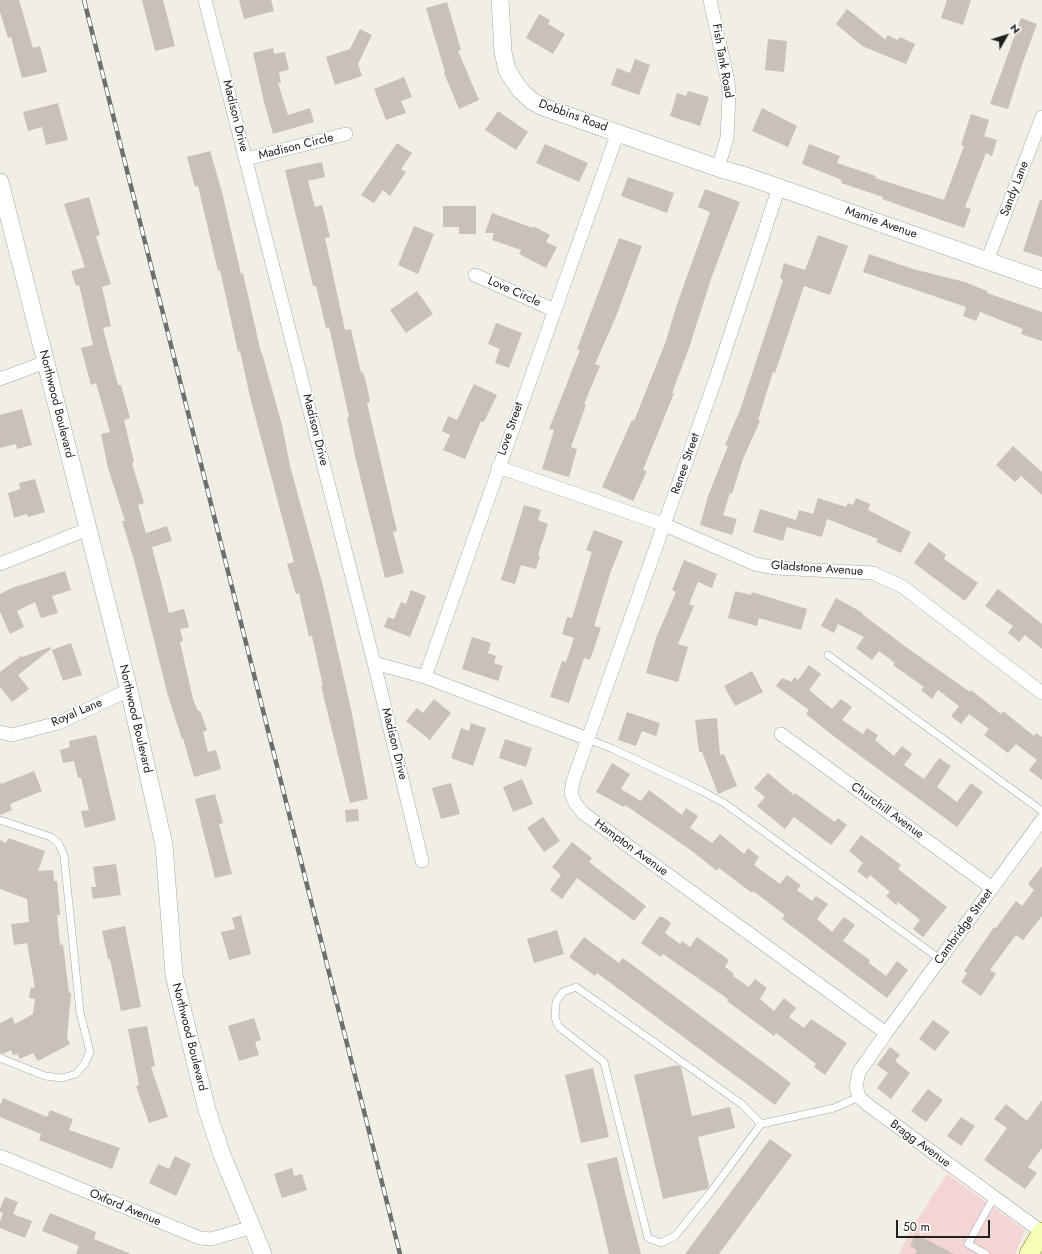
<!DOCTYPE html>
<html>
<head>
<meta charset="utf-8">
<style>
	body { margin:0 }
	#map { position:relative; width:1042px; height:1254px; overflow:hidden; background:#f1eee5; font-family:Jost,sans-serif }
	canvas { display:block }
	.north { position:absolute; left:986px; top:16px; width:40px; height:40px; -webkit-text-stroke:3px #fff; paint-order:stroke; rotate:51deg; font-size:11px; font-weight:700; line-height:16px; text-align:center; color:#202020 }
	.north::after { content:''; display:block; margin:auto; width:14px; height:18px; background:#202020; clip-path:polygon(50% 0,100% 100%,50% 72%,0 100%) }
	.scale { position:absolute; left:896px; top:1220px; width:94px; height:18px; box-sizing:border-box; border:2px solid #202020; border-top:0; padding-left:5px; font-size:12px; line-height:14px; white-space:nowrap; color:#202020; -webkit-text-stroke:3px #fff; paint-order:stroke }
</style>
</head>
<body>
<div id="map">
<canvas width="1042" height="1254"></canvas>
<div class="north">N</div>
<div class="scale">50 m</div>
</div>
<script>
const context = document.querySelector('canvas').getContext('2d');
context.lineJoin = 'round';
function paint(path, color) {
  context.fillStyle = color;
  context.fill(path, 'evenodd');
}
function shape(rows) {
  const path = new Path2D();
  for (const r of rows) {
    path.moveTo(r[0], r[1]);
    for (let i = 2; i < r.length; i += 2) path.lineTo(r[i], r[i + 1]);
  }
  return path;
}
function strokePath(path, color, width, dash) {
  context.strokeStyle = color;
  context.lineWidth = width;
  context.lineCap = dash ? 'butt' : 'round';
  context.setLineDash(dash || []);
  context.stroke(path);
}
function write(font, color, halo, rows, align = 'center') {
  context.font = font + ' Jost,sans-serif';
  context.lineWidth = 3;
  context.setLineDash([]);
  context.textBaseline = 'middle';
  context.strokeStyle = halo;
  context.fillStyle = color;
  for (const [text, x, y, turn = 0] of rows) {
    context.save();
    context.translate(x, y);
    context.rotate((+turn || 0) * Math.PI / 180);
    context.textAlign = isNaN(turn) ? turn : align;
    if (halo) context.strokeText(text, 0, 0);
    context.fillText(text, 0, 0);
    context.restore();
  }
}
paint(shape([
	[947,1174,1025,1230,1015,1254,899,1254,912,1228]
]), '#f3d6d3');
paint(shape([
	[0,0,19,0,33,48,40,46,47,72,22,78,11,37,8,38,0,12],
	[142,0,163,0,175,46,155,51],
	[239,0,271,0,274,11,244,19],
	[947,0,971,0,963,25,941,18],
	[447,2,461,50,458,51,479,100,459,109,444,73,445,72,426,8],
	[847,9,886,40,887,35,898,40,900,37,915,44,906,64,862,46,836,24],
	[539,14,550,20,548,24,565,34,553,54,526,38],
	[1021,18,1037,24,1023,62,1008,109,990,104],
	[360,29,372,35,358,64,362,76,335,85,326,57,350,49],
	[768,39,787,41,784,72,765,70],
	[273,48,274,54,285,52,289,70,279,72,281,83,278,83,288,115,310,108,314,122,273,134,264,102,253,53],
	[635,59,650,65,639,95,611,85,617,68,630,73],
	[404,77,412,97,401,101,406,113,386,120,374,89],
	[688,91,709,97,700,126,670,116,677,93,686,96],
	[58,103,68,140,46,145,42,127,28,131,23,112],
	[762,108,797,126,788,147,752,131],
	[498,111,528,132,516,150,485,130],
	[971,114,989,120,984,136,997,140,992,156,986,153,965,207,971,209,964,228,882,199,883,197,841,183,842,180,802,164,809,144,840,156,837,163,876,176,875,178,944,200,964,146,961,145],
	[397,143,412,153,401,169,406,172,390,196,383,190,374,203,361,195],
	[545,144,588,163,579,182,536,163],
	[210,151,222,192,241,274,243,273,261,353,262,353,282,425,290,466,323,586,352,714,368,799,350,803,321,686,323,686,312,636,309,637,299,593,296,594,287,564,294,562,250,397,240,351,238,352,220,270,218,271,198,186,195,187,187,157],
	[322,162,325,177,308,181,315,207,322,205,330,237,325,238,345,330,351,329,361,373,363,372,367,386,370,402,367,403,397,531,393,532,404,573,385,578,356,460,347,417,349,417,329,327,326,328,316,286,313,286,285,170],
	[628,177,674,193,667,213,621,196],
	[705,189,740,202,712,276,689,348,672,393,674,393,643,470,647,471,633,501,602,487,632,420,634,421,666,341,676,307,710,212,698,207],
	[89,197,100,235,96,236,111,284,102,287,111,326,103,328,118,385,121,385,130,418,124,420,134,462,132,463,144,503,138,505,146,533,167,526,172,541,152,547,169,613,184,609,189,627,180,629,183,641,180,642,193,699,198,711,200,711,207,730,203,732,208,752,216,750,221,769,194,777,183,738,182,739,168,696,134,560,122,521,125,521,108,468,101,434,110,432,96,383,91,385,81,348,93,345,79,285,76,286,71,271,85,267,64,204],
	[1040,200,1042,200,1042,257,1023,251],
	[443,206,476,206,476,234,459,234,459,227,443,227],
	[492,213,533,228,533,226,550,235,546,242,557,247,546,268,519,254,521,250,492,240,494,233,485,233],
	[414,226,434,234,418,274,398,265],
	[818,235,848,246,830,295,804,286,775,373,773,372,758,420,760,421,743,459,732,494,730,493,723,515,737,519,732,535,700,525,708,496,728,446,725,445,740,410,783,280,780,278,784,263,805,270],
	[619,238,642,246,615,319,595,364,600,366,584,404,586,405,571,447,577,449,569,477,542,469,554,430,549,429,580,350,577,349],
	[869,254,913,269,965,282,987,291,987,293,1042,312,1042,341,1021,334,1023,329,980,312,976,321,963,316,966,307,863,272],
	[417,291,433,314,406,333,390,310],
	[496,323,522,333,509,368,495,363,500,349,488,344],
	[474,384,497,395,484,422,481,421,465,459,443,450,450,435,442,431,448,416,457,420],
	[22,409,32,445,17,449,16,444,0,448,0,415],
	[1013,446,1042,472,1042,495,1021,476,1015,482,996,465],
	[35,479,45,512,28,517,27,514,14,518,8,493,20,489,19,483],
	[818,498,846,507,848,503,853,505,856,498,870,504,868,510,911,532,901,553,876,542,878,539,827,519,822,537,787,527,783,541,753,532,760,509,796,520,799,510,813,514],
	[524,505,541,510,538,520,548,524,538,555,540,556,536,569,521,565,515,584,501,580],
	[594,530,623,541,611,571,594,626,601,628,590,660,584,658,569,703,550,697,562,661,566,662,574,638,562,634,567,617,572,618,592,552,586,550],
	[929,542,946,555,944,559,978,583,965,601,914,563],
	[684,560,717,574,712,588,698,582,689,604,694,606,678,644,688,647,678,682,646,673,656,638,676,592,672,590],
	[65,571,71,590,52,596,58,613,41,618,35,602,17,611,24,627,10,634,0,612,0,594,12,588],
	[998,589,1042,624,1042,649,1025,635,1019,642,1008,633,1013,626,985,606],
	[411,590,426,596,410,637,384,627,388,617,394,619,401,602,406,604],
	[735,591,751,595,752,592,807,609,801,630,759,618,757,626,728,618],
	[836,598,863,613,862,614,906,647,970,692,971,690,1001,714,1003,711,1034,736,1036,733,1042,737,1042,780,1029,770,1037,760,1016,744,1008,753,984,735,989,729,969,714,961,724,951,716,959,706,938,690,932,699,921,690,924,687,893,665,895,663,879,651,872,660,856,648,864,637,838,624,834,633,821,626],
	[472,637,491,643,488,653,496,656,494,663,503,666,498,681,462,669],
	[71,643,82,675,63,681,52,650],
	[50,647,51,649,18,675,29,689,12,702,0,687,0,672,21,656,22,657],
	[809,665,821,674,809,690,832,709,841,699,852,707,842,720,863,734,867,728,878,735,875,740,894,756,902,746,912,754,904,765,924,779,939,758,951,766,937,787,957,802,971,783,983,792,957,827,836,738,806,714,809,710,776,686,782,678,792,682,794,677,798,680],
	[752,671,763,692,735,706,724,686],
	[434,699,451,713,430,740,406,721,417,708,423,713],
	[627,712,660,723,656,736,642,731,636,746,618,740],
	[717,718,720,755,724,754,737,786,718,794,702,752,699,752,695,720],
	[471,723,486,728,473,766,451,758,461,728,469,731],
	[96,735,116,820,85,828,81,811,89,810,81,778,78,778,74,761,63,763,60,750,70,747,69,741],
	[505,739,532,748,526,767,499,758],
	[612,763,630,774,621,789,641,801,649,790,682,815,686,808,698,816,690,828,712,843,720,834,744,854,748,848,759,857,754,865,780,884,787,875,801,885,797,890,812,901,816,896,828,904,817,919,832,932,844,917,855,925,843,941,870,960,869,963,886,976,897,961,908,970,887,998,782,919,785,915,753,891,752,893,719,868,717,871,692,851,625,805,624,807,596,792],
	[34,771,42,791,10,804,12,810,0,815,0,781,1,784],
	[768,773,794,795,795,793,835,822,838,818,847,825,831,845,794,817,785,829,757,806,765,797,754,788],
	[522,779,533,804,513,812,503,787],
	[451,783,460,814,441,819,432,788],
	[215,794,223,823,219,824,232,874,215,878,195,799],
	[358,809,359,821,346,822,345,810],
	[543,817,560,841,544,852,527,828],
	[861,835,901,865,898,869,947,907,923,937,913,929,920,920,898,902,896,905,886,896,890,892,870,875,867,879,857,871,863,863,849,851],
	[8,838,45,851,38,871,53,870,54,881,57,881,60,915,57,915,60,945,63,944,69,993,71,993,67,1038,70,1044,38,1061,33,1053,20,1059,17,1054,13,1055,11,1050,3,1054,0,1053,0,1023,12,1017,15,1024,33,1014,35,999,29,998,31,987,35,988,27,943,14,945,11,924,29,922,27,899,0,889,0,840,6,843],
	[572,842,592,858,589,862,646,906,634,921,577,878,562,899,550,890,561,875,552,867],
	[116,864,121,895,93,899,91,887,96,887,93,867],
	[1042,866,1042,916,1023,940,1016,935,990,970,996,974,981,996,961,982,967,973,964,971,994,927,996,928,1016,901,1022,906,1034,890,1028,884],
	[241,915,251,954,229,960,221,932,235,929,232,918],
	[659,917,663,917,671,923,665,933,680,944,682,941,690,947,697,937,729,960,725,967,734,974,733,976,749,987,755,979,767,988,760,999,774,1011,784,998,796,1008,789,1017,804,1028,811,1019,847,1043,825,1075,814,1067,816,1064,776,1033,774,1036,727,1001,728,999,663,954,661,957,641,943],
	[125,926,141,1007,121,1011,110,959,108,959,102,931],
	[557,930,564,954,534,963,527,939],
	[584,937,619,963,623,958,791,1083,775,1105,597,973,595,976,569,957],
	[254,1018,261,1040,255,1042,259,1055,239,1061,228,1026],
	[933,1020,950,1032,935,1051,919,1039],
	[147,1026,155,1066,151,1067,168,1117,149,1123,136,1086,139,1085,128,1029],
	[890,1047,900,1055,895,1061,910,1073,891,1099,877,1088,888,1073,877,1065],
	[677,1065,681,1067,692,1116,730,1107,735,1128,698,1137,709,1186,707,1189,663,1199,634,1075],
	[593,1068,609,1137,581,1143,565,1075],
	[928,1089,943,1100,926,1122,911,1111],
	[3,1098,47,1117,50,1110,73,1119,69,1130,120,1148,112,1169,39,1140,41,1134,0,1117,0,1106],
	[1042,1100,1042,1148,1028,1167,1037,1173,1025,1189,984,1160,1007,1128,994,1119,1006,1104,1027,1121],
	[961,1117,975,1126,961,1146,947,1136],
	[770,1139,792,1155,719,1254,685,1254],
	[175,1156,191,1164,176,1196,149,1183,158,1164,169,1169],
	[617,1157,625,1192,641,1254,609,1254,596,1199,587,1164],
	[292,1168,294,1176,302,1174,307,1190,282,1198,274,1174],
	[5,1197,18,1202,13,1214,32,1221,25,1238,0,1228,0,1221,3,1213,0,1212,0,1209],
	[50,1213,96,1232,94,1239,131,1254,76,1254,79,1246,42,1231],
	[916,1234,954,1254,915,1254,917,1250,910,1246]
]), '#c9c0b8');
const service = shape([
	[828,655,1042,811],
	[588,739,613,749,700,790,724,803,940,959],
	[0,820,51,837,59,844,64,856,80,1012,90,1052,85,1063,76,1074,62,1078,45,1076,0,1058],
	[761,1124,710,1193,675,1236,661,1243,648,1238,604,1062,559,1027,555,1018,556,1002,563,992,576,987,743,1105,761,1124,834,1108,859,1097],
	[986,1254,968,1244,994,1197]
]);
const minor = shape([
	[205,0,374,663,422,861],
	[710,0,728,82,729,95,727,138,718,168],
	[246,159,346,134],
	[779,187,716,378,573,781,571,793,575,803,583,813,886,1033],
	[987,261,1042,117],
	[475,275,554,310],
	[0,379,46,362],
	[498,467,665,525,755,564,776,568,873,573,903,587,1042,693],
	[0,564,88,529],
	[374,663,425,677,588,739],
	[425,677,618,132],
	[0,732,12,735,58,723,129,690],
	[781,734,992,888],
	[0,1156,200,1238,211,1239,252,1227],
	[1042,1232,868,1105,859,1097,856,1086,859,1072,886,1033,1042,820]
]);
const tertiary = shape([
	[500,0,503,52,507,70,520,90,532,101,543,107,718,168,749,177,1042,280],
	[0,182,129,690,164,845,174,975,207,1110,222,1155,263,1254]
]);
const secondary = shape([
	[1029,1254,1042,1232]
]);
strokePath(service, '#a7a7a7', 8);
strokePath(minor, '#a7a7a7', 14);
strokePath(tertiary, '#a7a7a7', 18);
strokePath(secondary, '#697d00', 20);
strokePath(service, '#fff', 7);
strokePath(minor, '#fff', 13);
strokePath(tertiary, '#fff', 17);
strokePath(secondary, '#f7feb6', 19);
const rail = shape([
	[84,0,400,1254]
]);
strokePath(rail, '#6e6e6e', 4.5);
strokePath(rail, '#fff', 3, [9]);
write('12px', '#202020', '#fff', [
	["Fish Tank Road",722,61,80],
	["Madison Drive",235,116,76],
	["Dobbins Road",573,116,20],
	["Madison Circle",296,147,-14],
	["Sandy Lane",1015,189,-69],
	["Mamie Avenue",881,223,19],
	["Love Circle",514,292,24],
	["Northwood Boulevard",56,404,76],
	["Love Street",511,429,-71],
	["Madison Drive",315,430,76],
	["Renee Street",686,464,-71],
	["Gladstone Avenue",817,569,4],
	["Royal Lane",77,713,-23],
	["Northwood Boulevard",135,719,77],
	["Madison Drive",394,744,76],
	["Churchill Avenue",887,811,36],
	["Hampton Avenue",631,848,36],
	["Cambridge Street",964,927,-54],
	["Northwood Boulevard",189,1037,76],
	["Bragg Avenue",920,1144,36],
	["Oxford Avenue",125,1208,23]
]);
</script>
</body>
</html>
